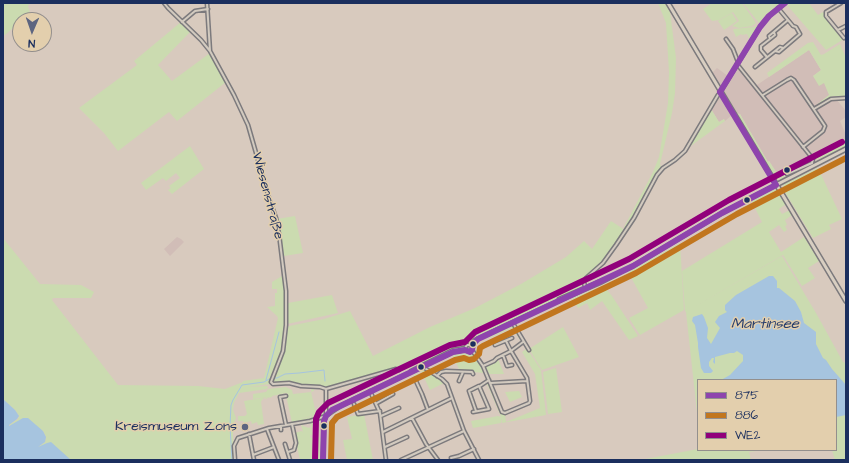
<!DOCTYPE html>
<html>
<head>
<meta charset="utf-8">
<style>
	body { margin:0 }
	#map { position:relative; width:849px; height:463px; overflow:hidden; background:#d8cabe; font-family:"Architects Daughter",sans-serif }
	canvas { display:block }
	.frame { position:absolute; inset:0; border:4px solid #1b2f5e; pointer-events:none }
	.legend { position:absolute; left:697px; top:379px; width:140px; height:72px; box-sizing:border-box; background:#e3cfad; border:1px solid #938f8d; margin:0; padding:5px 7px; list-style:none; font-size:12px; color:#1b2f5e }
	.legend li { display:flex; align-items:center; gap:8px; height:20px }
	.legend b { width:20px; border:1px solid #938f8d }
	.north { position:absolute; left:12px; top:12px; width:40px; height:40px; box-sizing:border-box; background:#e3cfad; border:1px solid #938f8d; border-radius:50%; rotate:182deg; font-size:11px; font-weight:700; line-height:16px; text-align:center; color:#1b2f5e }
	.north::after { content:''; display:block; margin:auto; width:14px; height:18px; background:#5d6580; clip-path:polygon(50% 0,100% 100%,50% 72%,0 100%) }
</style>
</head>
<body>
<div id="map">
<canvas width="849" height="463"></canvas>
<div class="frame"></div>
<ul class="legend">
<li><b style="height:5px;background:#8e44ad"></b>875</li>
<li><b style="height:5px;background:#c1761e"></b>886</li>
<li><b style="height:5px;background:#91007b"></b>WE2</li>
</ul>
<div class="north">N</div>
</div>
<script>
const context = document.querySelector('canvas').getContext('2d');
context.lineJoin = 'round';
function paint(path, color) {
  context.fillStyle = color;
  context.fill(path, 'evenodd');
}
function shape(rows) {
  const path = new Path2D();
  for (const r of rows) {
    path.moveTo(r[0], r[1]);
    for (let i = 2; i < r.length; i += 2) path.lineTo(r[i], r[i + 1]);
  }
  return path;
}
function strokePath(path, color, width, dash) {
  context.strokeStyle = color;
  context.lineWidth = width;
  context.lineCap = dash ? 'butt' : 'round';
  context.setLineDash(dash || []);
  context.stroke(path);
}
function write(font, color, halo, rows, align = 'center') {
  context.font = font + ' "Architects Daughter",sans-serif';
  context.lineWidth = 3;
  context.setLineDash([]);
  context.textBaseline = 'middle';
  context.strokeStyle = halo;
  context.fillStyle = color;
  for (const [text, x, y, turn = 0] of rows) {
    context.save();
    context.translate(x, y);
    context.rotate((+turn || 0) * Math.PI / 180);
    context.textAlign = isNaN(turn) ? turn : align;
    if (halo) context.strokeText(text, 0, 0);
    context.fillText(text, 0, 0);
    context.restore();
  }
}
paint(shape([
	[809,50,821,70,813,76,824,82,830,95,813,108,816,111,832,100,836,99,846,111,846,117,840,121,846,135,846,140,813,158,810,162,794,168,779,177,769,161,768,162,740,114,737,113,723,90,738,68,754,87],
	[717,68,728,76,722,86,721,87,712,73],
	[721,96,732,115,725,121,724,119,719,122,711,109,719,97],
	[177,237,181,239,184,242,170,256,164,249]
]), '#d1bdb7');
paint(shape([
	[3,3,30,3,28,6,30,13,23,20,20,20,20,22,5,35,3,34],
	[658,3,665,3,670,12,676,58,675,93,672,113,660,164,661,167,657,173,626,230,624,227,653,172,659,157,668,103,669,72,666,23],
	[712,3,718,4,742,3,756,23,752,26,739,28,732,26,739,21,733,12,719,20,712,21,703,9],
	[743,3,781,3,765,16,759,23],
	[789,3,809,3,818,15,823,12,844,39,826,50,787,5],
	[732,13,737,21,724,30,718,21],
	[181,22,191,31,158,65,172,81,210,53,226,82,177,121,169,112,118,151,104,133,79,108,137,65,134,61],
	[758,25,758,27,750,40,747,34,742,35,741,34,736,37,733,30,734,29,753,27],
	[813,42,821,55,824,54,840,44,846,58,846,96,833,96,816,105,829,95,824,83,819,86,813,76,821,70,809,50,769,77,767,73,808,43],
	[711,109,719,122,724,119,725,121,688,148],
	[740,114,768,162,769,161,779,176,786,173,786,174,783,178,779,180,776,178,738,115],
	[846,140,846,146,829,155,815,160,813,158],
	[190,146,204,169,172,194,168,190,171,188,169,186,180,178,176,173,166,181,163,178,146,190,141,183],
	[818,168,842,219,829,225,831,229,813,238,783,189,783,186,784,184],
	[773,190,778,190,786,204,779,209,782,214,790,210,792,215,785,220,787,225,785,226,787,230,784,232,779,225,769,232,781,252,804,237,819,261,808,268,815,278,802,286,783,255,689,310,782,256,816,313,843,362,846,363,846,365,845,366,846,368,846,460,835,460,832,450,836,450,836,380,698,380,698,422,686,312,685,311,682,271,762,222,751,200],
	[295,216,303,253,284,256,277,219],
	[611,221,625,230,604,260,584,278,578,290,471,341,464,347,457,349,458,347,428,361,380,372,330,387,307,386,284,382,249,387,267,386,268,387,267,389,239,393,234,403,233,410,236,418,233,425,233,434,234,460,71,460,38,447,45,442,46,437,43,431,9,425,18,419,19,416,15,410,3,399,3,238,40,284,81,285,94,292,91,298,53,298,52,300,118,385,198,386,225,389,243,382,243,381,264,378,278,318,277,316,267,307,275,306,275,293,277,293,277,289,272,289,272,282,282,276,284,281,286,294,286,325,281,353,274,377,285,348,287,328,289,326,324,319,350,311,373,356,430,327,475,308,521,284,566,257,584,241,592,249],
	[680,243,684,310,640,335,629,318,648,308,628,272],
	[604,286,612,296,638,336,629,340,602,301,590,310,587,303,578,308,572,298],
	[332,295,338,313,287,324,288,303],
	[513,324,513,327,541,370,546,415,502,423,501,418,501,423,473,428,471,421,498,416,501,417,488,386,485,383,488,383,502,413,505,415,506,422,540,408,535,374,522,352,526,349,512,328,490,338,489,336],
	[563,327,579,357,542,370,529,349],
	[463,352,468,354,472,354,480,362,485,373,460,371,452,354],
	[498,359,504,374,489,374,485,366],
	[556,368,562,412,548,414,543,372],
	[423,369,425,369,444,383,430,390,421,371,415,374,417,374,418,375,415,377,413,373],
	[286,387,292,390,293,394,311,392,311,390,314,388,314,391,311,392,316,413,325,412,324,413,299,419,324,414,318,417,292,423,286,395,288,394,286,393,272,396,272,397,267,398,267,399,264,398,262,400,261,402,264,424,258,425,257,422,252,424,251,421,244,423,243,421,238,421,238,416,245,416,247,414,244,401,269,397,253,399,253,394,266,392,268,389],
	[519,391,522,397,510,402,505,392],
	[364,414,373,460,347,460,343,440,352,439,347,417],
	[314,422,313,427,311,428,313,435,310,435,311,438,323,437,322,460,300,460,294,433,302,431,303,433,301,423,303,426,309,428,311,426,310,423],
	[698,449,698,450,763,450,749,452,751,460,640,460]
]), '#cbdbb0');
paint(shape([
	[769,276,773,276,777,281,777,288,779,288,795,301,801,312,804,323,816,332,816,344,823,358,826,360,832,369,846,385,846,415,836,417,836,380,721,380,730,375,743,361,743,355,737,351,734,353,730,353,715,357,715,364,713,362,714,358,712,358,709,362,709,366,713,371,711,373,704,373,701,368,698,347,698,343,695,325,692,321,693,317,702,314,704,317,708,328,707,338,711,344,720,328,715,322,719,316,727,312,725,310,725,305,736,295],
	[3,399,15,410,19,416,17,419,9,425,9,426,23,418,28,418,43,431,46,437,45,442,38,447,47,443,51,442,71,460,3,460]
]), '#a6c4df');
strokePath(shape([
	[273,378,277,378,285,374,299,373,324,370,325,381],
	[266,380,279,332],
	[232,460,230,426,231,405,233,400,242,385,264,382,271,378]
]), '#a6c4df', 1);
const minor = shape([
	[164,3,168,8,201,40,210,51],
	[207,3,210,51,234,95,248,125,269,198,276,218,279,234,286,291,286,325,283,351,271,382,273,384,289,383,301,386,320,387,326,389,326,416,324,421,323,460],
	[841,3,826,12,826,16,844,38],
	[182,22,195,11,208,9],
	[838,30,846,26],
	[726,39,733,49,738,62],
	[770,39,775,35,774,32],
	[775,51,780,47,783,48],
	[767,57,761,50,761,46,770,39,769,36,788,20],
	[737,64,813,159,812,163,787,174],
	[755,67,775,51,779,52,800,34,796,27,793,26,778,8],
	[721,91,760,27,769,16,785,3],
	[763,95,787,80,791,78,794,80,825,126,823,131,803,147],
	[814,109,831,99,846,98],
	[585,287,584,282,586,278,603,263,616,245,634,218,657,175,663,168,675,160,685,151,718,95,721,93],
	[559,299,603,280],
	[547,306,600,283,633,266,722,213,776,185],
	[514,325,529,350],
	[495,345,512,338],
	[472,350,483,366,502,412,505,413,529,403,530,401,527,378,511,351,506,341],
	[503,355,507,366,512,365],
	[483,366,494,361,497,358,511,351,523,342],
	[423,367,442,379,447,384,464,431,479,460],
	[411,371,453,350,465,348,467,345,470,345,475,340,547,306],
	[437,376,441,372,446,371,472,372,473,374],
	[415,379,422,394,428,410],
	[459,381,463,372],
	[491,383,527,381],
	[480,386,489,380],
	[326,389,396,369,399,370],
	[370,391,380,413,386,460],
	[286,396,280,397,286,425],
	[377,403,393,394],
	[354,404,358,414,380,411],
	[473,412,489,409,479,386,469,391,476,411],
	[381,416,399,408],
	[412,418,426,444,438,460],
	[281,426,281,430],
	[267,429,279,460],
	[383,432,452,398],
	[249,434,254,460],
	[285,444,290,460],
	[385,447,407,437],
	[288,452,294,450,296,443,292,424],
	[253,455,274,447],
	[451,458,459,456,474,449],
	[235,460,234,446,238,438,269,428,310,421,326,416,342,405,453,352,465,350,470,352,472,350,473,344,478,339],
	[401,460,464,431]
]);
const major = shape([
	[668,3,846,301],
	[776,185,846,149]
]);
strokePath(minor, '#7c7a7d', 5);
strokePath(major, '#7c7a7d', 6);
strokePath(minor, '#d2cabf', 2);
strokePath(major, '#d8cec1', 3);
strokePath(shape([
	[720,92,760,27,769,16,785,3],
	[720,92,776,185],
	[323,460,324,421,326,416,332,410,453,352,465,350,470,352,472,350,473,344,478,339,633,266,722,213,776,185]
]), '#8e44ad', 6);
strokePath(shape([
	[331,460,332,423,337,417,455,360,464,358,469,360,474,359,479,354,480,348,483,346,636,273,737,214,846,158]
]), '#c1761e', 6);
strokePath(shape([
	[315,460,316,419,319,412,328,403,450,345,465,342,475,332,629,259,729,200,842,142]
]), '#91007b', 6);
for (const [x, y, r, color] of [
	[787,170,3.5,"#1b2f5e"],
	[747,200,3.5,"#1b2f5e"],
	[473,344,3.5,"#1b2f5e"],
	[421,367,3.5,"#1b2f5e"],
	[324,426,3.5,"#1b2f5e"],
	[245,427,4,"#5d6580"]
]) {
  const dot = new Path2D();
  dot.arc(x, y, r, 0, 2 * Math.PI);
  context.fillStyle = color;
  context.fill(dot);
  strokePath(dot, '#e3cfad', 1.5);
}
write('14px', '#1b2f5e', '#e3cfad', [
	["Wiesenstraße",267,196,75]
]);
write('14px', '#1b2f5e', '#e3cfad', [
	["Kreismuseum Zons",237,427]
], 'right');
write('italic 15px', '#273e6c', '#e3cfad', [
	["Martinsee",765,325]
]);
</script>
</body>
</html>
